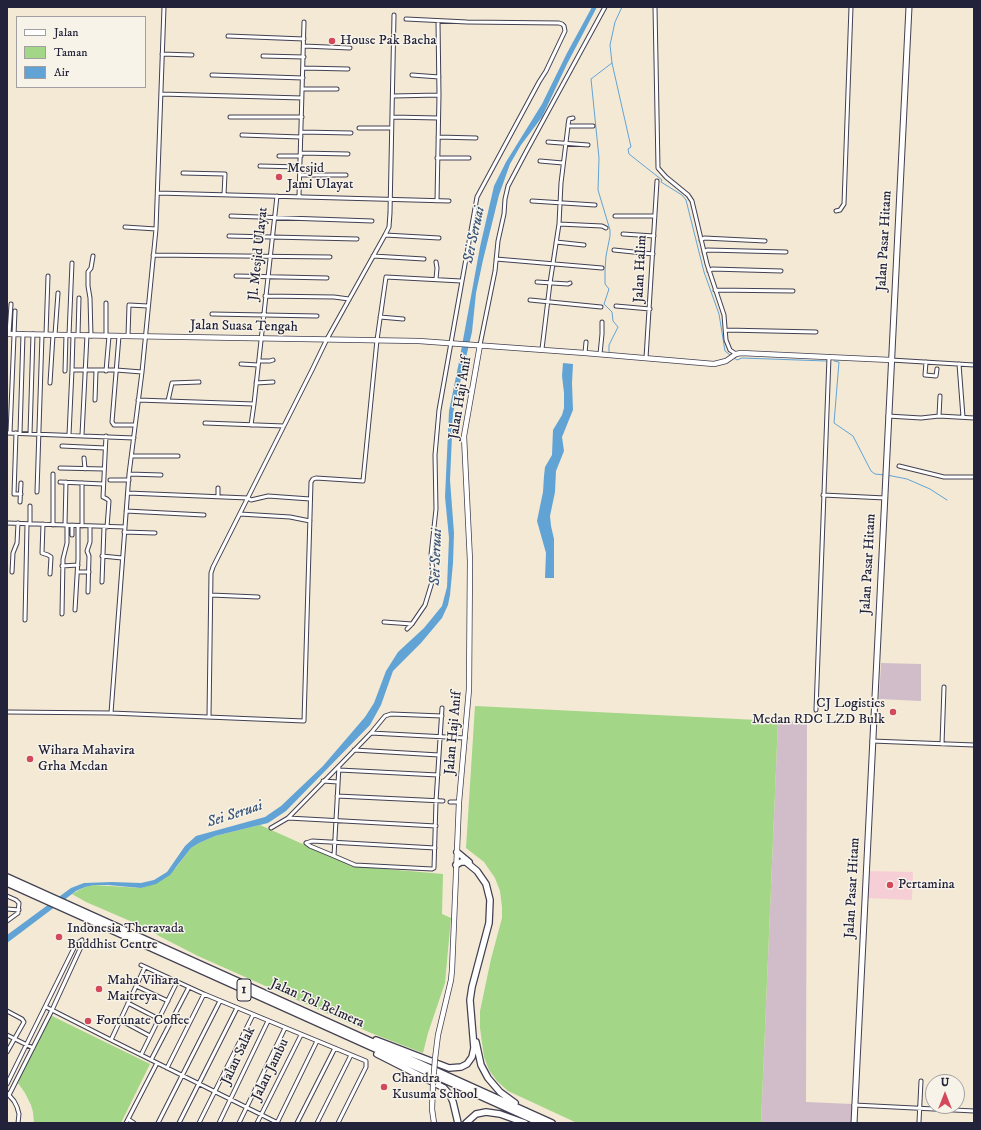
<!DOCTYPE html>
<html>
<head>
<meta charset="utf-8">
<style>
	body { margin:0 }
	#map { position:relative; width:981px; height:1130px; overflow:hidden; background:#f4e9d4; font-family:"IM FELL DW Pica",serif }
	canvas { display:block }
	.frame { position:absolute; inset:0; border:8px solid #22223b; pointer-events:none }
	.legend { position:absolute; left:16px; top:16px; width:130px; height:72px; box-sizing:border-box; background:#f7f3e8; border:1px solid #a29fa3; margin:0; padding:5px 7px; list-style:none; font-size:12px; color:#22223b }
	.legend li { display:flex; align-items:center; gap:8px; height:20px }
	.legend b { width:20px; border:1px solid #a29fa3 }
	.north { position:absolute; left:925px; top:1074px; width:40px; height:40px; box-sizing:border-box; background:#f7f3e8; border:1px solid #a29fa3; border-radius:50%; rotate:0deg; font-size:11px; font-weight:700; line-height:16px; text-align:center; color:#22223b }
	.north::after { content:''; display:block; margin:auto; width:14px; height:18px; background:#d1495b; clip-path:polygon(50% 0,100% 100%,50% 72%,0 100%) }
</style>
</head>
<body>
<div id="map">
<canvas width="981" height="1130"></canvas>
<div class="frame"></div>
<ul class="legend">
<li><b style="height:5px;background:#fff"></b>Jalan</li>
<li><b style="height:11px;background:#a3d686"></b>Taman</li>
<li><b style="height:11px;background:#61a3d5"></b>Air</li>
</ul>
<div class="north">U</div>
</div>
<script>
const context = document.querySelector('canvas').getContext('2d');
context.lineJoin = 'round';
function paint(path, color) {
  context.fillStyle = color;
  context.fill(path, 'evenodd');
}
function shape(rows) {
  const path = new Path2D();
  for (const r of rows) {
    path.moveTo(r[0], r[1]);
    for (let i = 2; i < r.length; i += 2) path.lineTo(r[i], r[i + 1]);
  }
  return path;
}
function strokePath(path, color, width, dash) {
  context.strokeStyle = color;
  context.lineWidth = width;
  context.lineCap = dash ? 'butt' : 'round';
  context.setLineDash(dash || []);
  context.stroke(path);
}
function write(font, color, halo, rows, align = 'center') {
  context.font = font + ' "IM FELL DW Pica",serif';
  context.lineWidth = 3;
  context.setLineDash([]);
  context.textBaseline = 'middle';
  context.strokeStyle = halo;
  context.fillStyle = color;
  for (const [text, x, y, turn = 0] of rows) {
    context.save();
    context.translate(x, y);
    context.rotate((+turn || 0) * Math.PI / 180);
    context.textAlign = isNaN(turn) ? turn : align;
    if (halo) context.strokeText(text, 0, 0);
    context.fillText(text, 0, 0);
    context.restore();
  }
}
paint(shape([
	[869,871,913,872,912,900,867,898]
]), '#f6cfd6');
paint(shape([
	[881,663,921,664,921,701,879,699],
	[778,721,807,722,806,1102,853,1104,852,1123,761,1123]
]), '#d1bdc9');
paint(shape([
	[475,706,778,721,761,1123,577,1123,508,1091,497,1081,489,1070,484,1057,480,1028,480,1011,491,959,502,918,502,907,500,891,495,878,484,862,466,848],
	[260,825,352,866,443,874,442,914,451,918,445,983,428,1033,423,1053,371,1033,198,956,159,936,151,930,86,902,72,894,85,887,94,885,141,888,147,886,176,868,191,848,199,843,215,836],
	[50,1015,150,1064,121,1123,34,1123,33,1112,31,1105,25,1093,18,1083,21,1074]
]), '#a3d686');
paint(shape([
	[592,7,597,7,567,64,542,117,521,145,510,164,499,195,483,260,476,293,472,332,453,413,450,480,454,533,453,563,450,595,448,605,442,618,421,643,393,671,381,705,370,725,286,811,268,823,215,836,199,843,191,848,170,875,156,884,141,888,108,885,94,885,85,887,76,891,7,943,7,935,71,888,84,883,112,882,141,883,154,880,167,872,185,846,196,836,265,817,281,806,323,766,365,717,374,703,386,671,398,652,424,628,442,606,447,587,449,538,445,497,449,411,459,362,480,247,494,186,506,162,542,104,567,53],
	[563,363,573,364,572,383,573,410,562,437,564,451,556,471,555,492,550,516,551,526,554,539,554,578,545,578,546,553,537,521,543,492,544,476,545,467,552,455,553,430,562,415,564,408,564,393,562,376]
]), '#61a3d5');
strokePath(shape([
	[622,7,615,22,610,45,612,63,631,147,628,149,629,154,662,180,661,182,682,195,686,200,704,272,719,314,725,351,730,355],
	[609,352,609,345,618,327,613,321,612,312,604,304,609,289,605,284,605,270,606,256,610,236,610,230,598,190,599,158,591,79,612,63],
	[734,358,737,360,742,358,826,361],
	[834,361,839,362,834,423,853,436,871,471,875,474,884,475],
	[887,475,907,479,930,489,947,500]
]), '#61a3d5', 1);
const street = shape([
	[655,7,658,168,666,177,688,195,692,201,707,264,724,315,726,340,730,350,736,354],
	[406,19,467,22,559,23,562,24,564,26,565,31,546,71,539,82,477,197,439,410,435,455,436,509,431,555,433,571,432,582,425,605,412,624,407,629],
	[228,36,304,39],
	[304,46,350,48],
	[162,54,192,55],
	[263,56,304,57],
	[303,68,348,69],
	[212,75,303,78],
	[412,75,439,77],
	[303,89,337,89],
	[161,94,302,98],
	[393,96,439,95],
	[230,117,302,117],
	[392,117,438,118],
	[568,125,569,119,573,118],
	[359,128,391,128],
	[301,132,351,133],
	[242,135,301,137],
	[438,137,476,138],
	[548,142,588,145],
	[301,153,348,154],
	[279,156,301,156],
	[437,158,469,158],
	[540,161,563,163],
	[260,166,300,167],
	[183,173,225,174,224,195],
	[300,175,346,175],
	[158,193,449,201],
	[299,196,304,22],
	[437,201,439,95,438,21],
	[532,201,595,205],
	[836,211,840,210,844,204,851,7],
	[231,216,372,221],
	[615,216,655,216],
	[559,224,602,226,606,228],
	[125,227,156,229],
	[623,234,654,236],
	[385,235,439,238],
	[229,236,357,239],
	[701,240,704,238,765,241],
	[556,242,584,245],
	[614,250,653,254],
	[704,252,707,250,786,252],
	[153,255,330,257],
	[373,256,424,259],
	[496,259,602,268],
	[436,262,437,268,436,279],
	[709,271,712,269,781,271],
	[236,276,327,278],
	[537,282,568,284,570,283],
	[715,290,793,291],
	[265,296,334,297,349,299],
	[530,300,601,307],
	[616,306,650,309],
	[212,314,317,316],
	[380,317,403,319],
	[726,330,816,332],
	[9,334,11,304],
	[46,335,48,276],
	[55,335,58,293],
	[69,335,72,263],
	[78,335,79,298],
	[91,336,90,298,88,286,88,272,91,268,93,256],
	[106,336,106,303],
	[119,336,112,422,114,425,135,425],
	[128,336,129,305,148,306],
	[480,345,495,271,498,241,504,214,505,199,508,186,526,152,605,7],
	[542,349,550,283,559,224,561,183,568,126,593,126],
	[585,353,586,342],
	[600,354,602,334,602,322],
	[646,358,657,181],
	[891,360,974,365],
	[259,361,270,361,273,360],
	[926,362,925,375,936,376,937,369],
	[241,364,258,365],
	[959,364,963,417],
	[72,370,73,335],
	[65,371,66,335],
	[106,371,109,336],
	[50,383,53,335],
	[256,383,273,382],
	[95,400,96,371],
	[138,400,254,404],
	[168,401,172,383,199,382],
	[888,416,921,418,939,416,974,418],
	[939,416,940,396],
	[205,423,284,426],
	[251,425,254,404,277,196],
	[7,433,134,438],
	[10,433,15,311],
	[16,433,14,494,21,494],
	[20,433,23,334],
	[30,434,33,334],
	[69,435,72,370,116,370,142,372],
	[82,435,87,335],
	[106,436,103,497,107,499,109,501,107,527],
	[62,446,105,448],
	[132,456,178,456],
	[84,458,85,469],
	[899,466,944,477,974,477],
	[60,468,104,469],
	[129,474,161,475],
	[110,480,129,480],
	[60,482,103,484],
	[218,488,218,496],
	[37,492,42,335],
	[128,493,248,498,251,500,268,496,310,499],
	[823,495,885,498],
	[20,502,21,483],
	[126,511,204,515],
	[240,514,290,517,310,521],
	[7,523,125,527],
	[30,524,30,506],
	[43,524,42,553,48,555,51,557,50,574],
	[53,525,53,474],
	[65,525,66,482],
	[72,525,72,535],
	[82,526,82,483],
	[124,532,155,533],
	[102,556,122,558],
	[62,566,78,565],
	[12,572,13,553,17,543,18,523],
	[78,572,89,572],
	[102,582,104,527],
	[88,592,89,556,87,551,90,542,90,526],
	[211,595,258,597],
	[75,610,78,559,78,526],
	[62,614,63,559,67,543,67,525],
	[25,620,27,524],
	[384,622,412,624],
	[816,710,829,357],
	[7,712,111,713,304,721,311,482,313,479,316,478,363,481,377,340,386,277,461,281],
	[111,713,129,474,142,372,156,229,164,7],
	[442,716,391,714,385,716,371,733,339,766,334,856,355,865,432,869,434,868,436,801,442,708],
	[209,717,211,573,213,567,313,368,327,339,385,235,389,227,390,213,394,15],
	[371,733,465,738],
	[872,741,974,745],
	[942,744,944,687],
	[354,750,439,755],
	[339,770,438,775],
	[323,781,338,782],
	[337,796,443,801],
	[450,802,459,802],
	[288,818,436,826],
	[271,828,288,818,339,766],
	[306,843,312,841,435,848],
	[306,843,310,846,334,856],
	[7,896,16,900,19,903,18,913,7,921],
	[7,909,19,910],
	[141,965,204,994,366,1061,366,1067,338,1123],
	[145,967,111,1040,278,1123],
	[136,986,168,1001],
	[128,1003,159,1019],
	[46,1007,111,1040],
	[7,1011,22,1019,24,1022,7,1052],
	[120,1020,150,1036],
	[7,1035,33,1048],
	[141,1055,177,982],
	[151,1060,189,987],
	[167,1068,204,994],
	[7,1084,76,944,82,940],
	[7,1093,14,1101,17,1107,19,1114,18,1123],
	[9,1095,52,1010,81,947,82,940],
	[854,1105,974,1111],
	[128,1119,134,1123],
	[919,1122,921,1081],
	[126,1123,157,1063],
	[158,1123,220,1001],
	[179,1123,237,1008],
	[199,1123,253,1015],
	[219,1123,268,1021],
	[239,1123,285,1028],
	[257,1123,301,1035],
	[277,1123,317,1041],
	[297,1123,335,1048],
	[317,1123,351,1055]
]);
const secondary = shape([
	[7,334,419,341,585,353,714,364,726,361,736,354,741,353,891,360],
	[435,1059,438,1035,451,980,452,970,459,802,469,689,470,561,464,436,480,345],
	[433,1085,432,1109,434,1123]
]);
const primary = shape([
	[854,1123,909,7]
]);
const highway = shape([
	[457,852,469,862],
	[7,877,552,1123],
	[7,883,540,1123],
	[376,1040,449,1068,461,1067,467,1064,472,1057,474,1048,470,1000,472,987,489,923,490,900,486,884,477,871,466,862,461,862,456,865],
	[476,1042,481,1065,488,1078,500,1092,515,1103],
	[377,1054,444,1088,450,1095,453,1102,458,1123],
	[466,1123,476,1114,486,1112,500,1114,525,1123]
]);
strokePath(street, '#424052', 5);
strokePath(secondary, '#424052', 6);
strokePath(primary, '#424052', 7);
strokePath(highway, '#424052', 8);
strokePath(street, '#fff', 3);
strokePath(secondary, '#fff', 4.5);
strokePath(primary, '#fff', 5);
strokePath(highway, '#fff', 5.5);
const secondaryBridge = shape([
	[433,1085,435,1059]
]);
strokePath(secondaryBridge, '#424052', 6, []);
strokePath(secondaryBridge, '#fff', 4.5);
for (const [x, y, r, color] of [
	[332,41,4,"#d1495b"],
	[279,177,4,"#d1495b"],
	[893,712,4,"#d1495b"],
	[30,759,4,"#d1495b"],
	[890,885,4,"#d1495b"],
	[59,937,4,"#d1495b"],
	[99,989,4,"#d1495b"],
	[88,1021,4,"#d1495b"],
	[384,1087,4,"#d1495b"]
]) {
  const dot = new Path2D();
  dot.arc(x, y, r, 0, 2 * Math.PI);
  context.fillStyle = color;
  context.fill(dot);
  strokePath(dot, '#f7f3e8', 1.5);
}
for (const [x, y, w] of [
	[244,990,14]
]) {
  const box = new Path2D();
  box.roundRect(x - w / 2, y - 11, w, 22, 3);
  context.fillStyle = '#f7f3e8';
  context.fill(box);
  strokePath(box, '#22223b', 1);
}
write('bold 13px', '#22223b', null, [
	["1",244,990]
]);
write('14px', '#22223b', '#f7f3e8', [
	["House Pak Baeha",340,41],
	["Mesjid",287,169],
	["Jami Ulayat",287,185],
	["CJ Logistics",885,704,"right"],
	["Medan RDC LZD Bulk",885,720,"right"],
	["Wihara Mahavira",38,751],
	["Grha Medan",38,767],
	["Pertamina",898,885],
	["Indonesia Theravada",67,929],
	["Buddhist Centre",67,945],
	["Maha Vihara",107,981],
	["Maitreya",107,997],
	["Fortunate Coffee",96,1021],
	["Chandra",392,1079],
	["Kusuma School",392,1095]
], 'left');
write('14px', '#22223b', '#f7f3e8', [
	["Jalan Pasar Hitam",885,241,-87],
	["Jl. Mesjid Ulayat",259,254,-84],
	["Jalan Halim",641,269,-87],
	["Jalan Suasa Tengah",244,327,1],
	["Jalan Haji Anif",461,398,-81],
	["Jalan Pasar Hitam",869,564,-87],
	["Jalan Haji Anif",454,733,-85],
	["Jalan Pasar Hitam",853,888,-87],
	["Jalan Tol Belmera",317,1004,24],
	["Jalan Salak",239,1056,-65],
	["Jalan Jambu",271,1070,-64]
]);
write('italic 15px', '#3b5679', '#f7f3e8', [
	["Sei Seruai",475,235,-78],
	["Sei Seruai",437,557,-88],
	["Sei Seruai",235,815,-18]
]);
</script>
</body>
</html>
